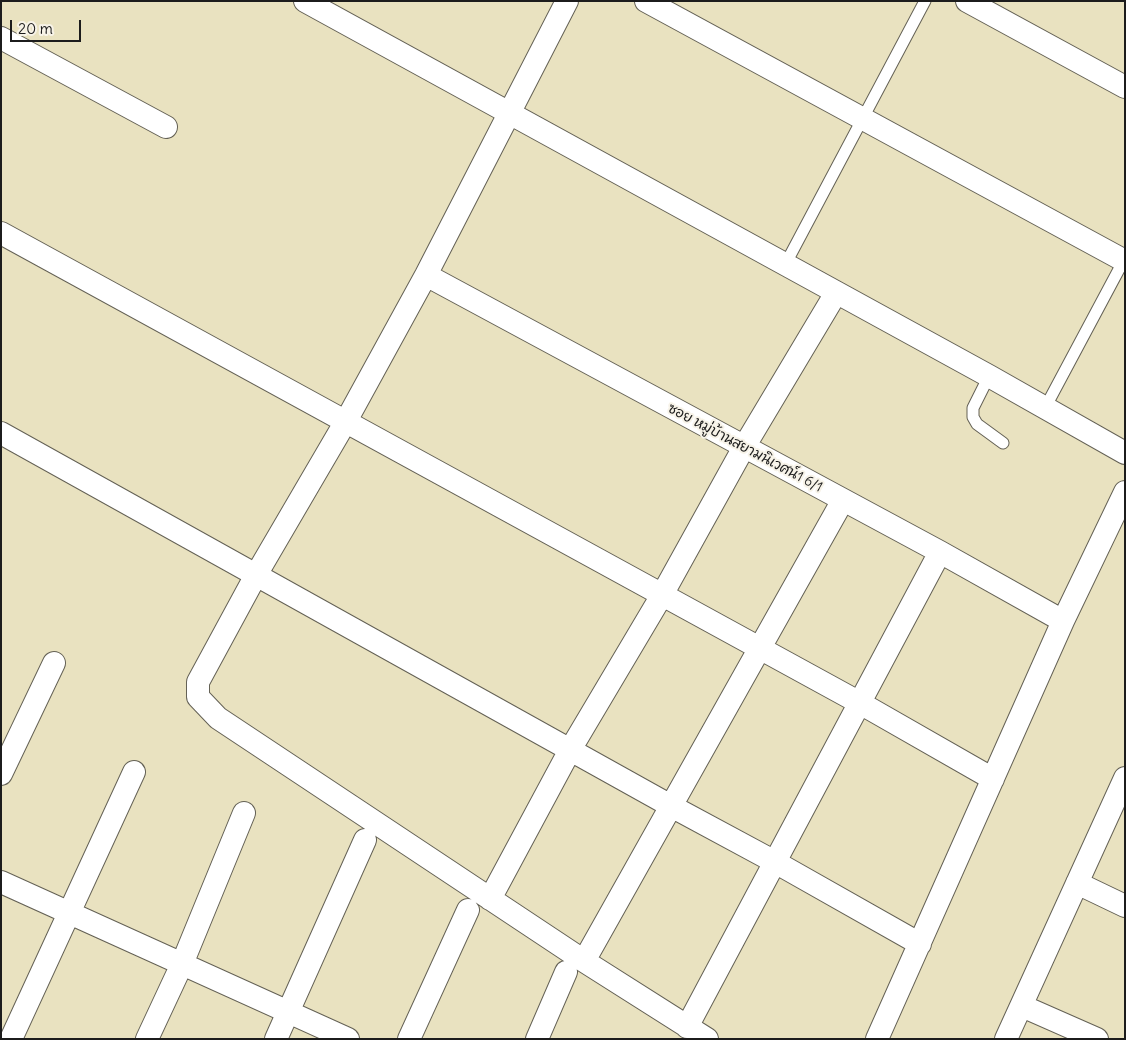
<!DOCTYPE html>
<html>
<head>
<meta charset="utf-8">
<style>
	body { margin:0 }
	#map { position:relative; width:1126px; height:1040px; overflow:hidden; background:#e9e2c0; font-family:Delius,sans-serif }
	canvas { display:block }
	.frame { position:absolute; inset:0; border:2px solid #1c1c1c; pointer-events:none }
	.scale { position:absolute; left:10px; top:20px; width:71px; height:22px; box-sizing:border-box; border:2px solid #1c1c1c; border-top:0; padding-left:6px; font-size:15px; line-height:18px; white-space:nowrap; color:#1c1c1c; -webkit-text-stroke:4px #f7f3e8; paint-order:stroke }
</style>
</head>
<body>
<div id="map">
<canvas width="1126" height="1040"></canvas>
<div class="frame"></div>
<div class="scale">20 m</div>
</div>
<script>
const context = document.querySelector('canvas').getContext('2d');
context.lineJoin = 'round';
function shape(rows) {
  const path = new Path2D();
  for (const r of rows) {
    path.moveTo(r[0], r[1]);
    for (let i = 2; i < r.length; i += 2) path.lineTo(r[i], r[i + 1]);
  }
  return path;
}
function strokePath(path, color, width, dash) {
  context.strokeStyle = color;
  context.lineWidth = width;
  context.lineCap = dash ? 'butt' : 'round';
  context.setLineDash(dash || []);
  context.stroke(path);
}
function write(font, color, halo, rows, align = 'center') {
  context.font = font + ' Delius,"Playpen Sans Thai",sans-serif';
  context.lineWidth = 4;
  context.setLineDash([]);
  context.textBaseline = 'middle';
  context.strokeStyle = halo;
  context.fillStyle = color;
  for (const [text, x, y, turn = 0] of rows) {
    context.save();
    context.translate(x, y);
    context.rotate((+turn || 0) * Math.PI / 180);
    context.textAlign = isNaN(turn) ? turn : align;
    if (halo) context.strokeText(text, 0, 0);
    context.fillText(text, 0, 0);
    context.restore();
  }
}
const lane = shape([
	[785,265,925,1],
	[989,376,973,408,973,417,977,424,1003,443],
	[1045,408,1125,258]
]);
const street = shape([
	[305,1,989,376,1125,453],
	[567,1,426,275,346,421,256,575,198,682,198,697,218,718,584,961,707,1039],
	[646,1,1125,261],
	[967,1,1125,87],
	[1,38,166,127],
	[1,233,860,703,993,779],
	[426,275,940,552,1063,621],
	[1,433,671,806,775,862,920,944],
	[1,774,54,663],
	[1,882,348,1039],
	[1077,883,1125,906],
	[490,899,570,750,662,595,744,447,836,293],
	[584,961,843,500],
	[1022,1006,1097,1039],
	[687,1027,940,552],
	[11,1039,134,772],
	[147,1039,182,964,244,813],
	[276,1039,365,840],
	[409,1039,468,910],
	[537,1039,566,972],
	[877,1039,1063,621,1125,492],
	[1006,1039,1125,778]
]);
strokePath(lane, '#646155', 13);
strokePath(street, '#646155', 24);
strokePath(lane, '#fff', 11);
strokePath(street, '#fff', 22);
write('14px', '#1c1c1c', '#f7f3e8', [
	["ซอย หมู่บ้านสยามนิเวศน์1 6/1",745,448,28]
]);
</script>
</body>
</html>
